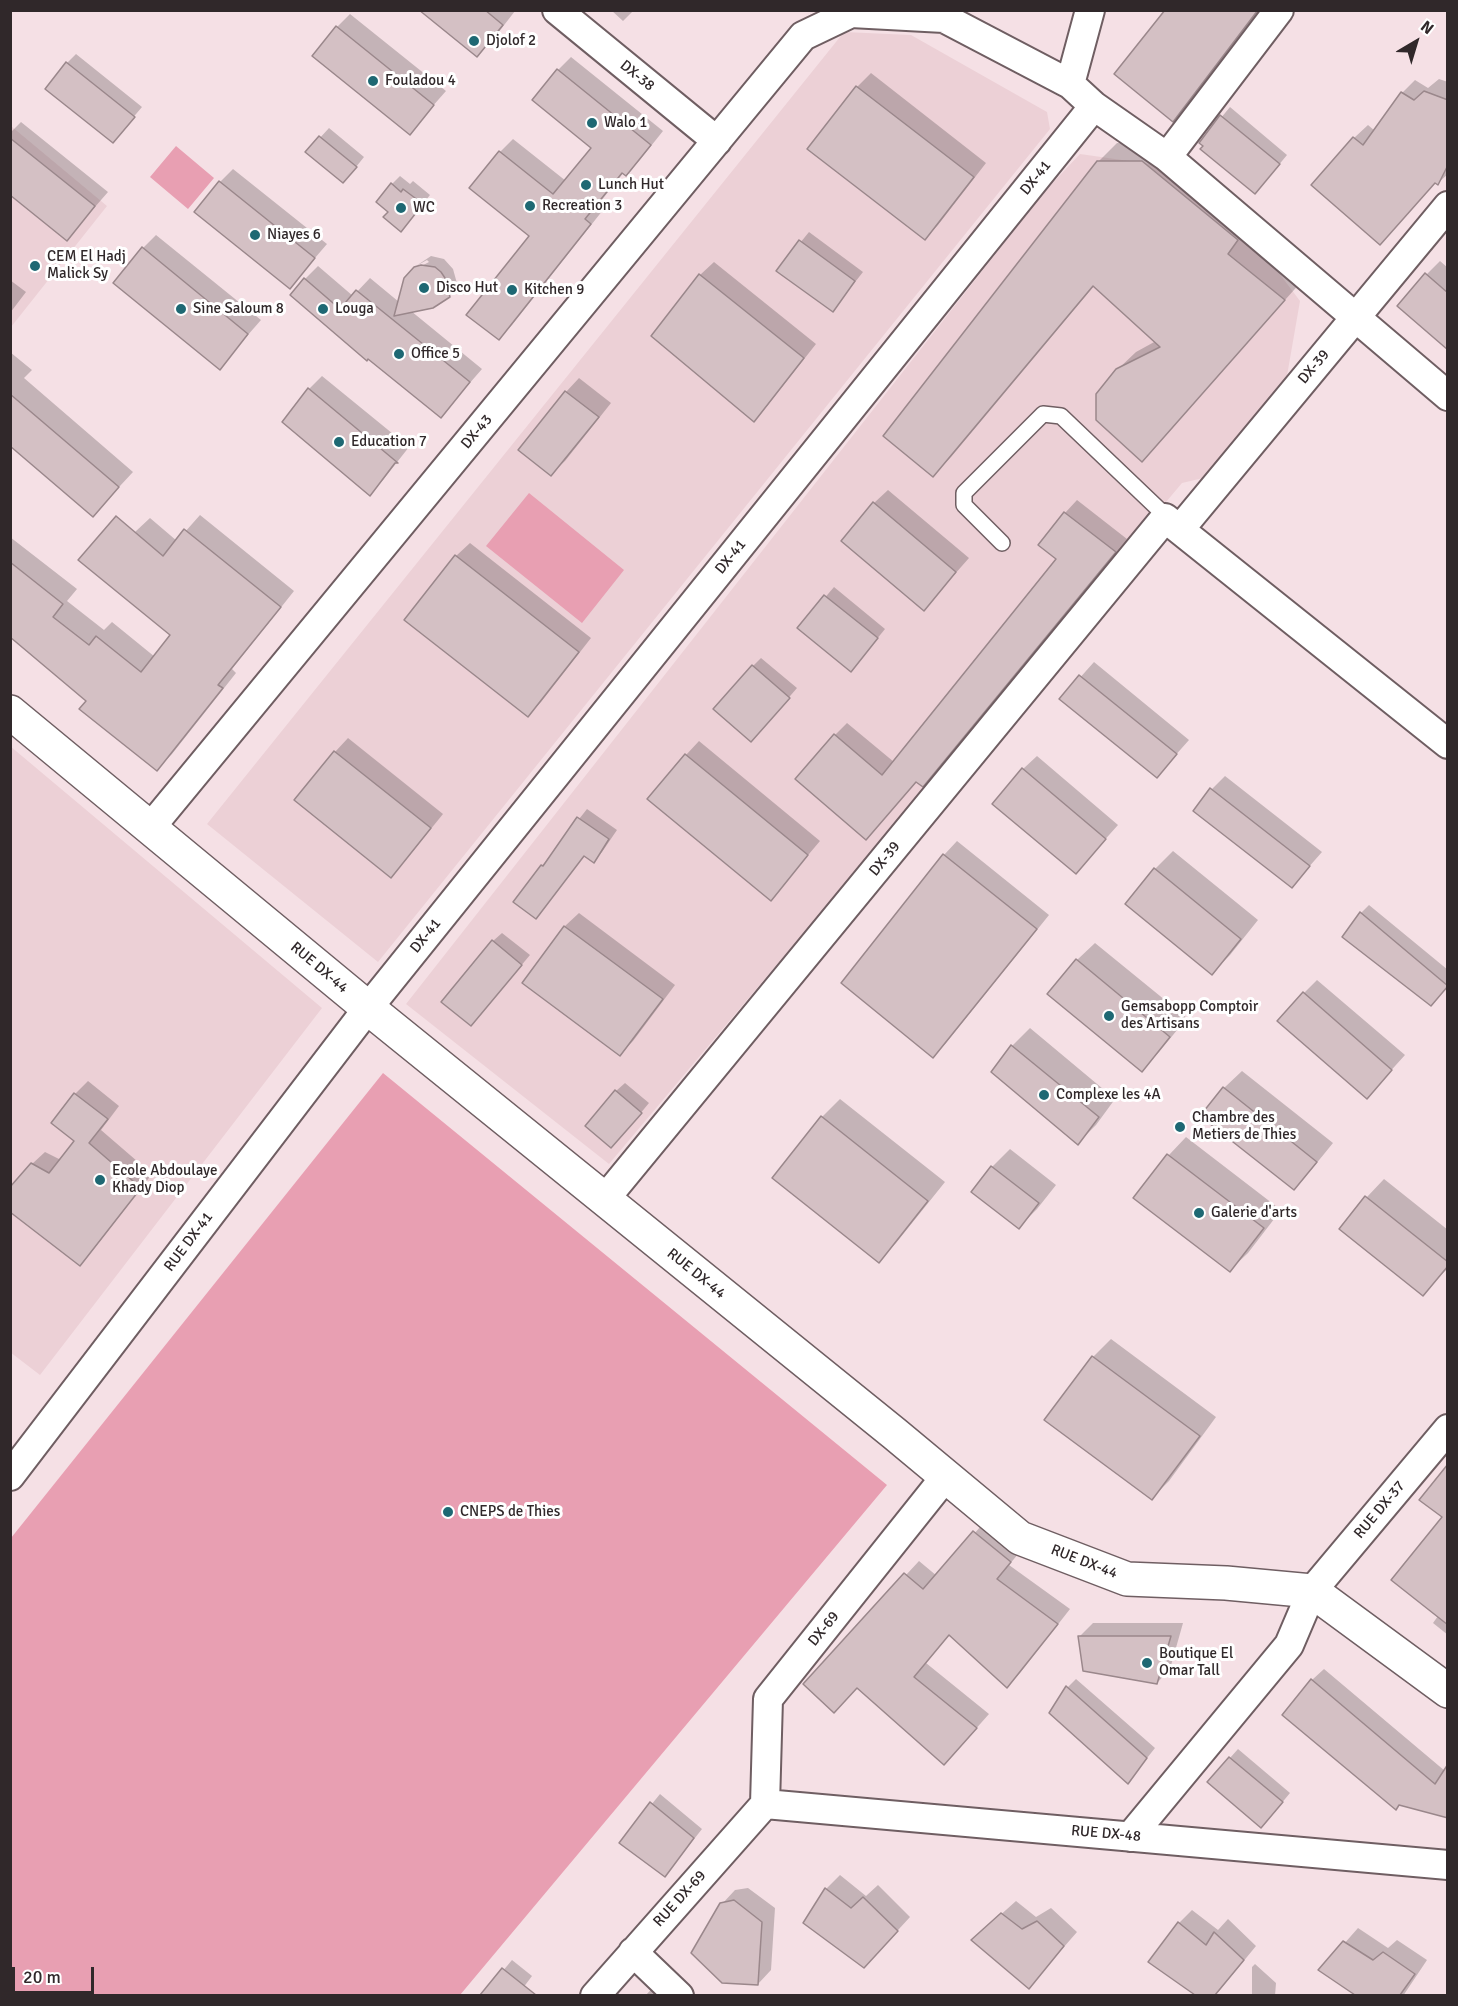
<!DOCTYPE html>
<html>
<head>
<meta charset="utf-8">
<style>
	body { margin:0 }
	#map { position:relative; width:1458px; height:2006px; overflow:hidden; background:#f5e0e5; font-family:Signika,sans-serif }
	canvas { display:block }
	.frame { position:absolute; inset:0; border:12px solid #30282a; pointer-events:none }
	.north { position:absolute; left:1386px; top:12px; width:60px; height:60px; -webkit-text-stroke:4px #fff; paint-order:stroke; rotate:38deg; font-size:16px; font-weight:700; line-height:24px; text-align:center; color:#30282a }
	.north::after { content:''; display:block; margin:auto; width:21px; height:27px; background:#30282a; clip-path:polygon(50% 0,100% 100%,50% 72%,0 100%) }
	.scale { position:absolute; left:12px; top:1967px; width:82px; height:27px; box-sizing:border-box; border:3px solid #30282a; border-top:0; padding-left:8px; font-size:18px; line-height:21px; white-space:nowrap; color:#30282a; -webkit-text-stroke:4px #fff; paint-order:stroke }
</style>
</head>
<body>
<div id="map">
<canvas width="1458" height="2006"></canvas>
<div class="frame"></div>
<div class="north">N</div>
<div class="scale">20 m</div>
</div>
<script>
const context = document.querySelector('canvas').getContext('2d');
context.lineJoin = 'round';
function paint(path, color) {
  context.fillStyle = color;
  context.fill(path, 'evenodd');
}
function shape(rows) {
  const path = new Path2D();
  for (const r of rows) {
    path.moveTo(r[0], r[1]);
    for (let i = 2; i < r.length; i += 2) path.lineTo(r[i], r[i + 1]);
  }
  return path;
}
function strokePath(path, color, width, dash) {
  context.strokeStyle = color;
  context.lineWidth = width;
  context.lineCap = dash ? 'butt' : 'round';
  context.setLineDash(dash || []);
  context.stroke(path);
}
function write(font, color, halo, rows, align = 'center') {
  context.font = font + ' Signika,sans-serif';
  context.lineWidth = 6;
  context.setLineDash([]);
  context.textBaseline = 'middle';
  context.strokeStyle = halo;
  context.fillStyle = color;
  for (const [text, x, y, turn = 0] of rows) {
    context.save();
    context.translate(x, y);
    context.rotate((+turn || 0) * Math.PI / 180);
    context.textAlign = isNaN(turn) ? turn : align;
    if (halo) context.strokeText(text, 0, 0);
    context.fillText(text, 0, 0);
    context.restore();
  }
}
paint(shape([
	[844,32,911,35,1047,112,1050,129,378,962,207,824],
	[11,126,107,206,11,327],
	[1080,154,1157,165,1264,253,1300,301,1284,393,1216,475,1182,483,609,1164,406,1004,1045,191],
	[10,746,322,1008,40,1375,10,1352]
]), '#ecd0d6');
paint(shape([
	[176,146,214,178,188,209,150,177],
	[529,493,624,570,582,623,486,546],
	[383,1073,887,1485,460,1995,11,1995,11,1538]
]), '#e89fb2');
paint(shape([
	[421,10,515,11,491,42,477,55],
	[611,10,634,10,623,21],
	[1167,10,1260,10,1191,102,1173,120],
	[350,14,446,91,409,133,337,27],
	[76,54,142,107,113,141,67,63],
	[571,57,663,131,639,161,626,174,624,172,597,206,603,210,512,325,499,338,531,235,500,152,513,139,566,181,593,147,558,70],
	[871,73,986,163,938,225,925,238,809,149,857,87],
	[1439,79,1448,82,1448,174,1438,183,1436,182,1393,230,1354,138,1368,125,1375,131,1402,93,1415,80,1428,88],
	[1230,107,1287,155,1263,184,1201,142],
	[21,122,108,192,67,239,10,193,10,133],
	[329,128,364,157,352,172,307,152],
	[1117,143,1160,144,1302,281,1142,460,1117,370,1136,352,1156,341,1094,286,951,457,933,475,1098,162],
	[233,169,327,244,290,287,220,182],
	[400,176,410,184,413,181,430,195,409,221,390,211,392,184],
	[809,232,863,272,833,310,778,270],
	[156,235,261,320,219,368,143,248],
	[431,256,444,259,453,269,458,287,449,296,411,311,482,369,441,416,305,279,318,266,353,296,370,278,399,302,412,271,429,262,427,260,416,266],
	[1440,261,1448,268,1448,348,1427,274],
	[714,262,816,344,767,406,754,420,653,336,700,275],
	[10,280,26,292,10,313],
	[10,352,32,370,24,378,133,472,93,515,10,444],
	[322,376,409,447,383,480,369,494,309,389],
	[579,378,611,403,565,461,551,474,520,449,566,392],
	[888,490,969,558,924,609,874,503],
	[1077,500,1127,539,935,772,917,780,879,825,835,735,847,723,894,762,1058,559,1040,545,1065,513],
	[200,515,294,591,232,669,236,673,172,754,157,769,88,701,10,635,10,537,77,589,67,601,104,630,112,622,155,657,172,634,100,576,135,532,150,518,177,541],
	[470,543,591,638,541,702,528,715,456,556],
	[834,587,885,629,859,661,799,628],
	[761,658,797,688,760,731,753,666],
	[1094,662,1189,740,1157,776,1061,699],
	[348,738,443,814,404,862,390,876,296,800,335,752],
	[699,741,820,841,771,899,686,755],
	[1037,756,1118,825,1076,872,1023,769],
	[1225,776,1322,852,1292,886,1212,789],
	[587,809,617,830,602,852,594,861,585,855,535,917,542,866],
	[957,841,1049,915,946,1043,933,1056,944,855],
	[1173,851,1258,920,1230,955,1212,973,1127,904,1155,869],
	[1369,905,1448,970,1448,986,1361,913],
	[579,913,675,985,633,1041,620,1054,524,983,565,926],
	[502,933,530,955,479,1016,493,941],
	[1095,943,1187,1018,1159,1052,1142,1070,1077,960],
	[1317,980,1405,1055,1367,1097,1304,993],
	[1030,1028,1115,1099,1096,1125,1078,1143,1012,1046],
	[1242,1071,1333,1143,1311,1170,1293,1188,1224,1088],
	[88,1081,119,1106,101,1130,152,1174,92,1251,79,1264,32,1164,45,1152,61,1160,76,1141,75,1094],
	[625,1083,649,1103,620,1138,616,1091],
	[840,1099,945,1182,896,1243,878,1261,774,1177,822,1117],
	[1186,1137,1281,1210,1248,1253,1230,1270,1136,1197,1169,1155],
	[1010,1149,1056,1185,1037,1209,1019,1227,992,1167],
	[1384,1179,1448,1230,1448,1268,1423,1294,1367,1197],
	[1111,1339,1216,1417,1169,1481,1152,1498,1046,1419,1093,1357],
	[1448,1466,1448,1635,1433,1623,1438,1616],
	[988,1518,1023,1548,1009,1565,1070,1609,1020,1673,1007,1686,950,1634,926,1663,989,1714,957,1750,857,1686,805,1684,919,1561,937,1576],
	[1093,1623,1183,1623,1170,1669,1157,1683,1080,1636],
	[1324,1669,1445,1771,1448,1816,1401,1804,1396,1808,1312,1680],
	[1076,1679,1155,1748,1128,1782,1051,1712,1068,1687],
	[1238,1749,1290,1793,1270,1817,1230,1758],
	[660,1794,702,1829,665,1876,621,1842],
	[840,1875,866,1896,878,1885,910,1917,877,1953,805,1922,826,1889],
	[748,1888,775,1908,771,1970,758,1984,722,1904,735,1890],
	[1016,1901,1036,1917,1051,1908,1077,1932,1029,1987,987,1927],
	[1192,1910,1218,1930,1228,1919,1256,1946,1215,1996,1197,1996,1150,1962,1179,1923],
	[1358,1928,1388,1948,1397,1940,1427,1960,1403,1996,1357,1996,1321,1970],
	[512,1960,532,1976,517,1996,482,1996],
	[1255,1964,1276,1983,1275,1996,1252,1996,1252,1967],
	[662,1978,682,1996,645,1996]
]), '#0003');
const building = shape([
	[419,10,485,10,503,25,477,57,419,10],
	[1165,10,1258,10,1173,122,1114,74,1165,10],
	[336,26,434,105,410,135,312,56,336,26],
	[66,62,135,117,113,143,45,89,66,62],
	[557,69,651,145,626,176,622,173,585,219,591,224,499,340,466,315,529,236,469,188,499,151,553,194,591,148,532,100,557,69],
	[856,86,974,177,925,240,807,149,856,86],
	[1424,91,1448,100,1448,165,1438,185,1435,183,1380,245,1311,185,1353,137,1363,145,1401,92,1414,100,1424,91],
	[1220,115,1280,164,1255,194,1200,149,1203,146,1199,143,1220,115],
	[319,136,357,167,343,183,305,152,319,136],
	[10,138,95,206,67,241,10,195,10,138],
	[1097,161,1142,161,1238,240,1228,254,1285,300,1142,462,1096,420,1096,394,1116,369,1160,347,1093,286,933,477,883,436,1097,161],
	[219,181,315,258,290,289,194,212,219,181],
	[391,183,401,192,403,189,423,204,401,232,383,217,388,212,376,202,391,183],
	[799,240,855,281,833,312,776,271,799,240],
	[142,247,248,334,220,370,113,283,142,247],
	[421,265,435,267,441,272,445,278,450,297,433,308,394,316,404,278,414,267,421,265],
	[1425,273,1448,293,1448,350,1397,306,1425,273],
	[699,274,804,358,754,422,651,336,699,274],
	[304,278,340,309,356,290,470,382,441,418,368,359,367,361,290,295,304,278],
	[308,388,398,463,395,463,370,496,282,422,308,388],
	[565,391,599,417,551,476,518,450,565,391],
	[10,394,119,487,93,517,10,446,10,394],
	[873,502,956,572,924,611,841,541,873,502],
	[1064,512,1116,552,923,787,916,782,866,840,795,779,834,734,882,775,1056,559,1038,545,1064,512],
	[116,516,163,556,184,529,281,607,218,685,223,688,157,771,79,709,86,701,10,637,10,562,63,604,53,617,89,645,96,636,141,672,170,635,78,560,116,516],
	[455,555,579,652,528,717,404,620,455,555],
	[824,595,878,638,851,672,797,628,824,595],
	[752,665,790,698,751,742,713,709,752,665],
	[1079,675,1177,754,1157,778,1059,699,1079,675],
	[334,751,431,828,391,878,294,800,334,751],
	[685,754,808,855,771,901,647,799,685,754],
	[1022,768,1106,839,1076,874,992,804,1022,768],
	[1210,788,1310,866,1292,888,1193,811,1210,788],
	[577,817,609,839,594,863,584,856,536,919,513,902,541,865,543,866,577,817],
	[943,854,1037,929,933,1058,841,983,943,854],
	[1154,868,1241,939,1212,975,1125,904,1154,868],
	[1360,912,1448,986,1431,1006,1342,937,1360,912],
	[564,926,663,999,620,1056,522,983,564,926],
	[492,940,522,965,471,1026,441,1002,492,940],
	[1076,959,1170,1037,1142,1072,1047,994,1076,959],
	[1303,992,1392,1070,1367,1099,1277,1021,1303,992],
	[1011,1045,1099,1117,1078,1145,991,1072,1011,1045],
	[1223,1087,1317,1162,1294,1190,1200,1116,1223,1087],
	[615,1090,642,1113,611,1148,585,1126,615,1090],
	[74,1093,108,1119,89,1143,141,1188,80,1266,10,1212,10,1187,31,1163,49,1173,74,1141,51,1123,74,1093],
	[821,1116,928,1201,879,1263,772,1178,821,1116],
	[1167,1154,1264,1228,1230,1272,1133,1198,1167,1154],
	[991,1166,1039,1203,1019,1229,971,1192,991,1166],
	[1365,1196,1448,1262,1448,1266,1423,1296,1339,1229,1365,1196],
	[1092,1356,1200,1436,1152,1500,1044,1420,1092,1356],
	[1448,1464,1448,1625,1391,1580,1442,1517,1419,1500,1448,1464],
	[973,1531,1011,1562,997,1579,1058,1624,1007,1688,949,1635,914,1677,977,1728,944,1765,857,1688,834,1713,803,1684,904,1573,923,1589,973,1531],
	[1078,1636,1171,1636,1157,1684,1083,1671,1078,1636],
	[1311,1679,1435,1784,1448,1764,1448,1818,1399,1805,1396,1810,1282,1715,1311,1679],
	[1066,1686,1147,1758,1128,1784,1049,1713,1066,1686],
	[1229,1757,1283,1802,1261,1828,1207,1782,1229,1757],
	[650,1802,694,1838,665,1877,619,1843,650,1802],
	[825,1888,851,1908,863,1897,898,1931,864,1968,803,1923,825,1888],
	[734,1900,762,1922,758,1985,722,1983,691,1953,720,1903,734,1900],
	[1001,1913,1022,1929,1037,1921,1064,1946,1029,1989,971,1940,1001,1913],
	[1178,1922,1206,1945,1214,1932,1244,1960,1215,1995,1195,1995,1148,1962,1178,1922],
	[1343,1941,1373,1960,1383,1952,1415,1974,1400,1995,1355,1995,1318,1970,1343,1941],
	[502,1968,536,1995,480,1995,502,1968]
]);
paint(building, '#d4c0c4');
strokePath(building, '#9a878b', 1.5);
const lane = shape([
	[1002,543,964,505,964,493,1043,414,1061,416,1170,520]
]);
const street = shape([
	[557,10,717,141],
	[1070,84,1090,10],
	[1167,157,1279,10],
	[1180,529,1448,206],
	[150,828,803,36,851,13,944,18,1070,84,1094,106,1167,157,1448,396],
	[604,1200,1165,518,1448,744],
	[10,1476,368,1008,1094,106],
	[765,1804,1448,1865],
	[765,1804,768,1699,946,1476],
	[1130,1837,1289,1645,1312,1591,1448,1429],
	[633,1952,679,1996],
	[595,1996,765,1804]
]);
const secondary = shape([
	[10,712,368,1008,895,1434,1020,1538,1127,1579,1226,1583,1312,1591,1448,1691]
]);
strokePath(lane, '#6f5e62', 18);
strokePath(street, '#6f5e62', 32);
strokePath(secondary, '#6f5e62', 36);
strokePath(lane, '#fff', 15);
strokePath(street, '#fff', 28);
strokePath(secondary, '#fff', 33);
for (const [x, y, r, color] of [
	[474,41,6,"#1e6873"],
	[373,81,6,"#1e6873"],
	[592,123,6,"#1e6873"],
	[586,185,6,"#1e6873"],
	[530,206,6,"#1e6873"],
	[401,208,6,"#1e6873"],
	[255,235,6,"#1e6873"],
	[35,266,6,"#1e6873"],
	[424,288,6,"#1e6873"],
	[512,290,6,"#1e6873"],
	[181,309,6,"#1e6873"],
	[323,309,6,"#1e6873"],
	[399,354,6,"#1e6873"],
	[339,442,6,"#1e6873"],
	[1109,1016,6,"#1e6873"],
	[1044,1095,6,"#1e6873"],
	[1180,1127,6,"#1e6873"],
	[100,1180,6,"#1e6873"],
	[1199,1213,6,"#1e6873"],
	[448,1512,6,"#1e6873"],
	[1147,1663,6,"#1e6873"]
]) {
  const dot = new Path2D();
  dot.arc(x, y, r, 0, 2 * Math.PI);
  context.fillStyle = color;
  context.fill(dot);
  strokePath(dot, '#fff', 2);
}
write('15px', '#30282a', '#fff', [
	["Djolof 2",486,41],
	["Fouladou 4",385,81],
	["Walo 1",604,123],
	["Lunch Hut",598,185],
	["Recreation 3",542,206],
	["WC",413,208],
	["Niayes 6",267,235],
	["CEM El Hadj",47,257],
	["Malick Sy",47,274],
	["Disco Hut",436,288],
	["Kitchen 9",524,290],
	["Sine Saloum 8",193,309],
	["Louga",335,309],
	["Office 5",411,354],
	["Education 7",351,442],
	["Gemsabopp Comptoir",1121,1007],
	["des Artisans",1121,1024],
	["Complexe les 4A",1056,1095],
	["Chambre des",1192,1118],
	["Metiers de Thies",1192,1135],
	["Ecole Abdoulaye",112,1171],
	["Khady Diop",112,1188],
	["Galerie d'arts",1211,1213],
	["CNEPS de Thies",460,1512],
	["Boutique El",1159,1654],
	["Omar Tall",1159,1671]
], 'left');
write('15px', '#30282a', '#fff', [
	["DX-38",637,76,39],
	["DX-41",1036,178,-51],
	["DX-39",1314,367,-50],
	["DX-43",477,432,-50],
	["DX-41",731,557,-51],
	["DX-39",885,859,-51],
	["DX-41",426,936,-51],
	["RUE DX-44",319,968,40],
	["RUE DX-41",189,1242,-53],
	["RUE DX-44",696,1274,39],
	["RUE DX-37",1380,1510,-50],
	["RUE DX-44",1084,1562,21],
	["DX-69",824,1629,-51],
	["RUE DX-48",1106,1834,5],
	["RUE DX-69",680,1899,-48]
]);
</script>
</body>
</html>
